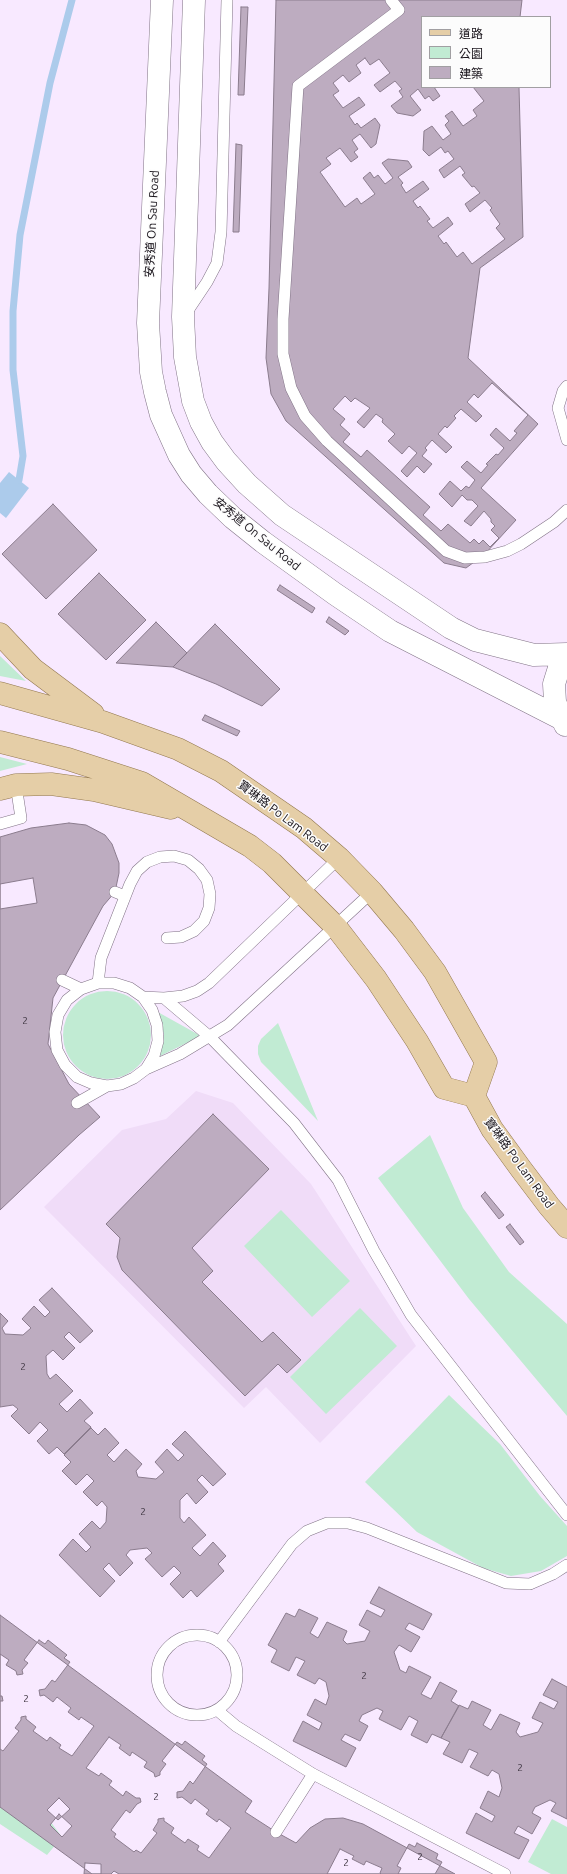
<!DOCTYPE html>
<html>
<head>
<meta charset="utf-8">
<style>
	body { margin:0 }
	#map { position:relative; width:567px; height:1874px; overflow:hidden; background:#f8e9ff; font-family:Ubuntu,"Noto Sans TC",sans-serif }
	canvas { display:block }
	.legend { position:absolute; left:421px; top:16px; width:130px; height:72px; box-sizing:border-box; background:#fcfcfc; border:1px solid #a19fa2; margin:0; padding:5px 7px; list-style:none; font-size:12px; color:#18131a }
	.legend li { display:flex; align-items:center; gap:8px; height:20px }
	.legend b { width:20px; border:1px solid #a19fa2 }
</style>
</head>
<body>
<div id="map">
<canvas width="567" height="1874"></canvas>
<ul class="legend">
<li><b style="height:5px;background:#e5cea7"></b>道路</li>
<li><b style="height:11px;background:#c1ebd3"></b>公園</li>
<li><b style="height:11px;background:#bdacc0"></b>建築</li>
</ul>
</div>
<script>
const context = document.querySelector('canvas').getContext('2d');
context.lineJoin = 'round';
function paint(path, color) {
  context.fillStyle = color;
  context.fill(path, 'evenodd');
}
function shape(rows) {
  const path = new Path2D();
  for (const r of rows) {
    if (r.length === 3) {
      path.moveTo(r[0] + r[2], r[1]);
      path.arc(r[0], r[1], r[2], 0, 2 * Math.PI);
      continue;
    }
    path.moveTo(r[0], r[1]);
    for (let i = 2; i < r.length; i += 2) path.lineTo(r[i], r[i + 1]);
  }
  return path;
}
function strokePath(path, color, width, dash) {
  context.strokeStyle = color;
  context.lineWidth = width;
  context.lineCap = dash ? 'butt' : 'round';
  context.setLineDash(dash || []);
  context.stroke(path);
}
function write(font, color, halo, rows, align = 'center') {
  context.font = font + ' Ubuntu,"Noto Sans TC",sans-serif';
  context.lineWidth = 3;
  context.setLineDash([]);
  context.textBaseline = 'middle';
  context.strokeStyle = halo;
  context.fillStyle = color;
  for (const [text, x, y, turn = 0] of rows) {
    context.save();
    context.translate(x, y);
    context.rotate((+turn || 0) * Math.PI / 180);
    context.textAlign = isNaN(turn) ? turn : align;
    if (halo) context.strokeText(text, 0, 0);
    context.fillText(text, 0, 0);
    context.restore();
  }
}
paint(shape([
	[196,1091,233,1103,311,1184,416,1346,320,1443,266,1387,244,1408,44,1207,122,1130,166,1119]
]), '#f0dcf8');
paint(shape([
	[0,656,26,681,0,676],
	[0,757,27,764,0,771],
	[107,1035,44],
	[156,1011,201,1036,158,1057,164,1034],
	[278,1023,318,1121,268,1069,261,1062,258,1054,258,1046,261,1039],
	[430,1135,463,1208,509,1272,567,1324,567,1416,469,1299,378,1178],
	[281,1210,350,1281,312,1317,244,1246],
	[360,1308,397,1346,326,1414,290,1377],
	[449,1395,500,1444,540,1496,567,1526,567,1556,541,1571,511,1576,483,1568,417,1532,365,1482],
	[0,1754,62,1837,47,1855,0,1824],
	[552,1819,567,1827,567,1874,551,1874,528,1862]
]), '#c1ebd3');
paint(shape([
	[9,472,29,488,6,518,0,513,0,483]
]), '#accbeb');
strokePath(shape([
	[19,480,23,456,13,370,13,311,20,235,50,83,72,0]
]), '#accbeb', 7);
const building = shape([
	[276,0,522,0,520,17,422,17,422,87,519,87,523,237,480,268,468,358,538,424,481,488,516,520,485,554,466,568,444,563,286,421,271,394,266,358,269,288,276,0],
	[241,7,248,7,244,95,238,95,241,7],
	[365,58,370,65,379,59,390,73,374,85,380,92,395,81,402,89,399,91,403,97,391,106,397,113,413,116,421,110,410,96,418,89,425,99,429,96,433,101,440,96,434,87,473,87,484,101,473,110,477,116,463,126,452,111,445,116,449,121,445,125,451,134,443,140,432,126,424,131,423,150,429,156,441,147,445,153,448,151,454,159,439,170,444,178,460,166,465,173,462,175,472,187,474,186,480,193,465,204,470,212,485,200,492,208,490,210,500,224,496,228,505,239,472,264,463,252,457,257,446,242,444,244,438,236,453,224,448,217,433,228,427,221,430,219,420,206,418,208,413,201,429,189,423,181,406,193,401,185,403,183,398,177,412,167,408,161,388,159,382,163,393,178,385,184,378,175,374,178,370,172,363,178,375,194,361,204,357,198,345,207,320,172,331,164,326,158,340,148,351,162,358,157,354,152,358,149,352,140,360,134,371,148,376,144,380,125,375,118,361,128,357,123,355,125,349,116,365,105,359,97,343,108,333,95,339,91,333,83,343,75,349,82,361,73,356,65,365,58],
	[236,144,242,145,239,232,233,232,236,144],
	[492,383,528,415,514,431,517,433,510,441,496,428,490,435,504,448,498,455,496,454,486,464,488,465,481,473,467,461,461,467,475,480,469,488,466,486,461,491,450,481,439,494,452,507,462,495,467,500,472,500,478,506,464,521,471,526,484,511,491,519,491,522,495,526,491,530,499,538,490,547,483,540,479,544,474,539,470,543,448,524,441,531,423,515,430,507,367,450,361,457,343,442,350,434,340,425,345,419,333,409,345,396,351,402,355,398,370,408,357,422,364,428,376,414,383,419,382,422,395,434,388,441,402,454,409,446,417,453,401,471,407,477,417,466,424,473,432,464,422,456,427,450,425,448,432,440,446,453,452,447,438,434,445,426,447,428,456,418,454,416,461,409,476,422,482,416,467,402,474,394,478,398,492,383],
	[53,504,97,550,46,599,2,554,53,504],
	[99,573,146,620,106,660,58,614,99,573],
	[280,585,315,608,312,613,277,590,280,585],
	[329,617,349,631,345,635,326,622,329,617],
	[156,622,187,653,173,667,116,663,156,622],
	[215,624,280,689,262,706,216,684,173,667,215,624],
	[205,715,240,731,237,736,202,720,205,715],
	[69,823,86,825,105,835,112,844,119,863,119,873,115,892,103,906,53,998,48,1044,69,1084,100,1117,79,1135,0,1210,0,837,31,828,69,823],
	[33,878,37,903,0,909,0,884,33,878],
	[213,1114,269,1169,192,1248,213,1271,202,1282,262,1342,273,1332,301,1360,287,1373,278,1364,245,1396,122,1270,117,1257,120,1238,106,1224,213,1114],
	[485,1192,504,1215,499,1219,481,1196,485,1192],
	[510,1224,524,1242,520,1245,506,1227,510,1224],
	[52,1288,93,1331,80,1343,69,1332,64,1337,75,1348,63,1360,53,1350,46,1356,47,1374,50,1379,56,1374,73,1391,59,1404,67,1412,80,1399,93,1413,84,1421,91,1427,64,1454,57,1447,49,1454,37,1441,48,1430,40,1422,29,1434,11,1416,18,1409,13,1405,0,1407,0,1313,8,1321,2,1328,5,1334,23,1335,31,1328,22,1319,34,1306,45,1317,50,1312,39,1300,52,1288],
	[91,1428,98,1435,105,1428,119,1443,107,1455,114,1462,126,1449,142,1464,136,1471,138,1477,156,1479,164,1472,155,1462,167,1449,178,1461,184,1455,172,1444,185,1431,226,1474,213,1486,202,1475,197,1480,208,1492,196,1504,187,1493,180,1500,180,1518,184,1523,189,1517,206,1535,192,1548,200,1556,213,1542,226,1556,218,1564,224,1571,197,1597,191,1590,183,1598,170,1584,181,1573,174,1566,162,1577,145,1559,152,1553,147,1548,130,1550,126,1555,133,1563,120,1576,109,1563,103,1569,115,1581,100,1597,59,1555,73,1539,86,1552,91,1547,79,1534,92,1521,100,1529,106,1522,107,1507,102,1501,97,1506,83,1492,94,1481,87,1474,76,1485,62,1471,71,1462,64,1455,91,1428],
	[379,1587,432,1614,423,1630,409,1623,405,1629,420,1637,411,1652,399,1645,394,1652,400,1670,406,1673,409,1666,431,1677,421,1694,431,1699,440,1682,457,1691,451,1701,459,1706,441,1738,432,1734,427,1743,411,1735,418,1721,409,1716,401,1730,379,1719,383,1711,377,1708,362,1715,359,1721,368,1726,360,1741,345,1734,341,1740,356,1748,346,1767,293,1741,303,1721,319,1730,322,1723,307,1715,315,1699,326,1705,329,1696,326,1682,319,1678,315,1684,297,1675,305,1661,296,1657,289,1671,271,1662,277,1650,268,1645,286,1613,295,1617,299,1609,318,1618,310,1633,318,1638,327,1622,347,1631,343,1640,347,1644,365,1641,370,1631,359,1625,367,1610,381,1617,385,1610,370,1603,379,1587],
	[0,1615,252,1801,245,1812,276,1832,296,1843,310,1828,325,1819,343,1818,363,1824,455,1874,119,1874,114,1871,111,1874,92,1874,0,1807,0,1615],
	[39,1640,45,1644,48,1640,67,1655,64,1658,70,1662,55,1682,52,1680,45,1689,39,1690,40,1696,44,1695,53,1702,57,1697,71,1708,68,1712,79,1720,81,1717,94,1726,72,1756,59,1748,61,1745,50,1737,47,1741,33,1731,36,1727,26,1719,26,1716,21,1717,21,1720,15,1728,19,1731,3,1751,0,1749,0,1701,3,1701,2,1696,0,1696,0,1654,9,1660,6,1665,16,1671,17,1675,23,1674,22,1670,28,1663,24,1660,39,1640],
	[552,1679,567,1687,567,1819,551,1811,556,1803,550,1800,535,1807,532,1813,541,1818,532,1834,518,1826,514,1833,529,1840,519,1859,466,1833,476,1813,492,1822,495,1816,480,1808,488,1791,499,1797,502,1788,499,1774,492,1770,488,1776,470,1767,478,1753,469,1749,462,1763,443,1754,450,1742,441,1738,459,1705,468,1709,472,1701,491,1710,483,1725,491,1730,500,1714,520,1723,516,1732,520,1737,538,1732,543,1723,532,1718,540,1702,554,1709,558,1702,543,1695,552,1679],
	[109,1737,121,1745,119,1748,130,1756,132,1752,147,1762,144,1767,154,1773,155,1777,160,1775,160,1772,166,1764,162,1761,177,1742,182,1745,185,1741,205,1756,202,1760,207,1764,193,1784,190,1781,183,1791,177,1792,177,1798,182,1797,191,1804,195,1799,209,1810,206,1814,217,1822,219,1819,231,1828,209,1858,197,1850,199,1846,188,1839,185,1843,171,1833,174,1828,164,1821,164,1818,158,1819,158,1822,153,1830,157,1833,141,1853,136,1850,134,1852,114,1837,116,1834,111,1830,126,1810,130,1813,137,1804,141,1802,140,1798,136,1798,126,1791,123,1796,109,1785,112,1781,101,1773,99,1776,86,1768,109,1737],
	[59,1798,70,1809,58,1820,47,1810,59,1798],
	[59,1814,72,1826,62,1837,50,1825,59,1814],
	[417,1843,438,1854,436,1859,442,1862,435,1874,398,1874,401,1868,397,1866,409,1844,415,1847,417,1843],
	[340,1849,354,1856,352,1859,364,1865,366,1861,382,1868,380,1873,381,1874,327,1874,340,1849],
	[85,1863,101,1864,101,1874,84,1874,85,1863]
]);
paint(building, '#bdacc0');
strokePath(building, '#8b7c8e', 1);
const service = shape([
	[391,0,399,10,298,86,283,319,283,354,291,388,305,416,327,441,446,551,465,558,485,557,507,551,521,544,554,522,567,510],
	[187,312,207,282,217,263,221,232,227,0],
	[567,386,563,391,558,408,567,440],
	[0,824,21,818,16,785],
	[115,892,125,896],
	[62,980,81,989],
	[98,983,101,958,130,884,137,871,147,862,160,857,174,856,188,860,199,869,207,880,210,894,209,908,204,921,194,931,181,937,167,938],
	[143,997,164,998,183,996,197,991,209,983,339,858],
	[164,998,210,1037,294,1123,338,1180,374,1251,411,1315,567,1515],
	[146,1069,154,1056,158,1041,157,1025,152,1010,143,997,130,988,114,983,98,983,81,989,67,1000,58,1015,55,1032,57,1050,65,1065,77,1077,91,1083,107,1086,121,1084,134,1078,146,1069,180,1054,228,1025,372,892],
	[77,1103,107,1086],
	[197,1675,40],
	[219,1642,292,1544,307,1531,327,1523,348,1523,367,1528,506,1583,530,1584,553,1574,567,1565],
	[217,1710,236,1726,313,1774,505,1874],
	[276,1832,313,1774]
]);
const secondary = shape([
	[162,0,148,323,151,372,155,392,161,415,179,455,191,474,208,494,233,518,263,542,335,594,390,631,560,718],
	[194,0,183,317,185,357,193,401,201,422,212,442,226,461,247,484,282,515,451,628,475,640,534,655,567,654],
	[565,725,555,702,554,684,559,668,567,656]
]);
const primary = shape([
	[0,634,33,669,93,714],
	[0,693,103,722,178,749,221,771,304,828,339,858,372,892,404,930,435,972,486,1062,474,1096],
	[0,742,68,759,142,783,250,846,272,863,336,927,376,979,417,1041,444,1088,474,1096,492,1129,521,1169,549,1206,567,1227],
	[0,789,16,785,51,784,94,790,171,808]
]);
strokePath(service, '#817386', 12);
strokePath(secondary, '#817386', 23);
strokePath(primary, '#92784f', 23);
strokePath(service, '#fff', 11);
strokePath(secondary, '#fff', 22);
strokePath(primary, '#e5cea7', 22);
write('10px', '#413944', null, [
	["2",25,1021],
	["2",23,1367],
	["2",143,1512],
	["2",364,1676],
	["2",26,1699],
	["2",520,1768],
	["2",156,1797],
	["2",420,1857],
	["2",346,1863]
]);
write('12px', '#18131a', '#fcfcfc', [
	["安秀道 On Sau Road",152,224,-87],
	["安秀道 On Sau Road",257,534,39],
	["寶琳路 Po Lam Road",283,816,37],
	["寶琳路 Po Lam Road",519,1163,54]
]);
</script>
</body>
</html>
